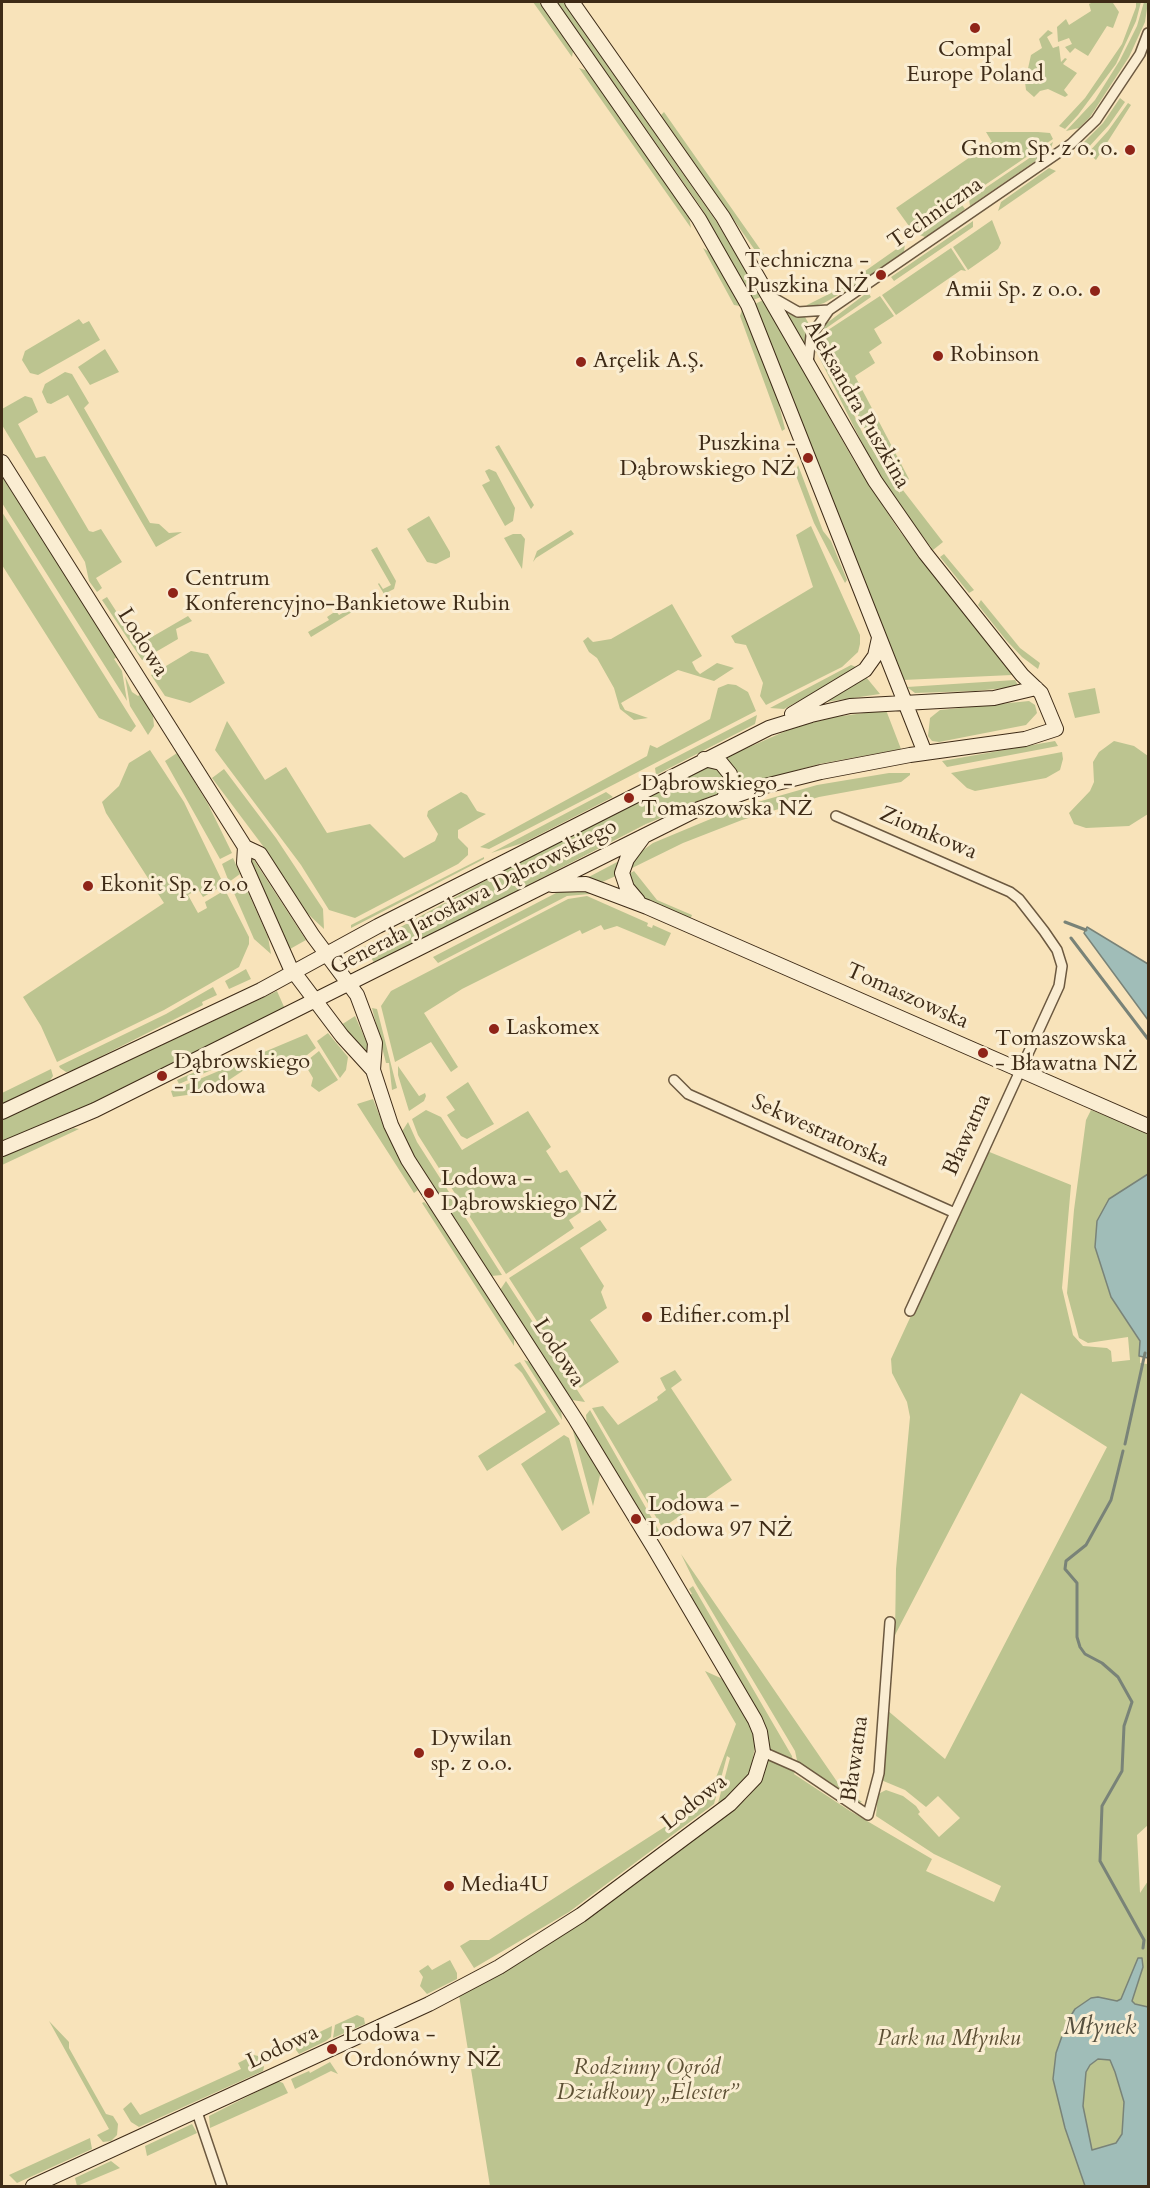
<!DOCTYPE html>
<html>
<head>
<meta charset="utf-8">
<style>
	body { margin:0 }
	#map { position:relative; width:1150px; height:2188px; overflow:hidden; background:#f8e3ba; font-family:Cardo,serif }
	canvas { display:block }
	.frame { position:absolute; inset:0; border:3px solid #3e2b17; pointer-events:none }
</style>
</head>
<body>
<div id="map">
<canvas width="1150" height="2188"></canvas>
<div class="frame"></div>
</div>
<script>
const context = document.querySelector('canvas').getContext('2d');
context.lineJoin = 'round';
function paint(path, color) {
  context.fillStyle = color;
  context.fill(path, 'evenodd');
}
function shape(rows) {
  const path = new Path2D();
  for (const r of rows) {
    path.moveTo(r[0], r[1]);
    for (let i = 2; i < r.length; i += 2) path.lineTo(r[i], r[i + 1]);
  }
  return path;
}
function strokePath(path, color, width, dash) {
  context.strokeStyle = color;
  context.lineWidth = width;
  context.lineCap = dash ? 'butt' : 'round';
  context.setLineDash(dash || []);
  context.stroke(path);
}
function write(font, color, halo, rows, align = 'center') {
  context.font = font + ' Cardo,serif';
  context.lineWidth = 6;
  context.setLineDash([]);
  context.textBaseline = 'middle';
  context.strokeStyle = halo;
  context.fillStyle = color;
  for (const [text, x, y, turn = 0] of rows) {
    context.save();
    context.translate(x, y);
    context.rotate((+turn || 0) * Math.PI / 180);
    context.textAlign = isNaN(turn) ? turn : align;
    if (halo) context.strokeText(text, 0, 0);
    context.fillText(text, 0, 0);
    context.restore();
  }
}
paint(shape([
	[533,2,539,2,573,51,572,57],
	[557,2,563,2,716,221,761,297,753,300,702,209],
	[1093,2,1113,3,1119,12,1113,28,1107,26,1088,56,1075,48,1070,53,1065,47,1072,44,1069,38,1058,42,1057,27,1066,19,1069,25,1091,11,1089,4],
	[1136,2,1141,2,1136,21,1116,64,1078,115,1065,129,1059,126,1085,98,1122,44,1136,7],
	[1144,2,1148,2,1145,22,1129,57,1090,117,1079,128,1066,131,1095,100,1120,60,1137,26],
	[1048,30,1053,33,1047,37,1053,48,1059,46,1061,62,1065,58,1067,59,1063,64,1077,73,1064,90,1068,95,1065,97,1048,89,1040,91,1034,97,1026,90,1025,82,1031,55,1042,48,1039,39],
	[579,68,588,71,689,217,691,228],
	[1120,98,1125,102,1109,125,1086,150,1083,143,1103,123],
	[1128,103,1131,105,1096,160,1088,153,1108,131],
	[664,112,765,256,761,259,661,115],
	[986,132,1038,132,1050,133,1053,139,914,233,896,208,992,142],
	[1053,142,1050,151,970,206,969,199],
	[1049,168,1056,171,998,211,1001,202],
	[962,205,965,209,930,235,925,237,917,234],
	[992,220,1001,243,998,249,968,270,953,247],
	[973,221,973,227,894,281,891,277],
	[905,243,904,252,854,286,824,303,805,309,807,305,841,288],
	[703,248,711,253,740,306,734,305],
	[951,248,966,271,961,270,896,315,882,295],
	[868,292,871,297,825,329,819,329],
	[880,296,894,316,874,329,882,343,869,352,875,363,855,376,909,479,899,485,943,542,933,550,890,492,868,455,816,351,816,334,863,434,900,494,898,485,862,424,825,345,828,330],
	[763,300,854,461,898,529,1012,675,903,680,755,304],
	[742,310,778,401,785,429,782,431,740,316],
	[785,311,805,317,810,326,806,347],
	[79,319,83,324,89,321,100,340,38,375,30,373,22,360,25,351],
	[105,349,119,372,90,385,78,367],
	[65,372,72,374,89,403,84,408,150,523,159,524,169,533,182,532,156,547,68,395,51,404,47,403,42,392,45,384],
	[25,396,32,398,38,412,18,424,36,458,45,456,89,531,93,532,101,529,122,562,96,578,102,588,97,592,89,581,85,562,2,425,2,409],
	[499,445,534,505,531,509,495,447],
	[798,465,823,531,831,541,847,580,845,583,814,523,795,473],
	[489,469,496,472,515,508,513,521,505,526,482,485,490,481,485,471],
	[2,476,117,657,114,659,122,671,127,701,2,503],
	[2,512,136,726,131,732,99,718,2,565],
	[429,516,450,552,450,557,436,564,427,562,407,529],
	[811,526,860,635,860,644,858,652,842,667,766,705,760,696,763,683,746,645,735,643,731,636,813,587,796,535],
	[571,530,574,534,536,558,533,562,537,551],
	[513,534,521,534,525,539,522,569,504,538],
	[377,547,396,581,394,589,384,594,378,584,379,583,383,589,391,585,371,550],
	[944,554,974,590,969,593,940,557],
	[107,597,138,645,188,616,192,621,176,629,178,639,142,660,102,600],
	[981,600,1020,648,1040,663,1038,669,1022,657,1006,640,978,605],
	[672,604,702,656,692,662,696,670,700,674,717,663,734,668,714,681,678,670,621,703,625,710,648,718,634,720,620,709,614,688,597,658,589,652,583,641,588,637,593,642,611,639],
	[350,609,352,612,311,637,308,632,329,620,327,617,336,611,339,615],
	[191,651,208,654,225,683,190,703,165,696,151,675],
	[851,665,859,668,784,709,770,708],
	[125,676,132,692,138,696,141,694,153,716,154,726,148,735,130,706],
	[866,677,880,694,826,702,826,700],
	[1015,680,1018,685,1015,687,975,691,915,693,907,687],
	[728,684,736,685,748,692,756,711,489,849,480,847,647,756,650,745,657,748,710,719,718,688],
	[1095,688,1100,713,1075,718,1068,693],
	[1029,701,1035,705,1037,713,1026,725,939,742,932,741,928,736,930,718,940,710],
	[886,710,901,749,819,764,737,787,736,770,724,758,795,727,835,717],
	[757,715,755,724,656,775,655,768],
	[227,721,265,780,286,767,327,833,370,824,404,858,435,841,438,834,427,816,428,811,461,792,467,795,477,811,486,814,458,830,458,838,468,848,468,855,458,864,355,918,329,910,301,865,215,750],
	[1055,741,1058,746,947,767,942,761],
	[1114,741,1134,746,1148,756,1148,814,1129,826,1086,828,1074,824,1069,813,1090,791,1094,782,1093,762,1099,752],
	[150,750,184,802,224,885,203,897,198,889,188,895,198,913,207,908,205,902,225,890,249,937,249,944,239,967,164,1010,57,1062,41,1026,23,997,164,903,106,813,102,802,119,786,129,763],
	[1062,752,1063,759,1060,770,1046,778,975,791,967,788,951,773],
	[177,753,208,804,232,853,220,859,165,761],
	[708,766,716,768,724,776,725,782,720,793,646,824,375,964,364,947,514,865],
	[224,769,276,838,323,909,324,929,307,913,266,850,212,778],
	[889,773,910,773,910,775,901,782,819,797,742,820,683,843,628,870,635,856,653,843,737,808,817,785],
	[606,792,613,797,523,843,491,853],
	[252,857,306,940,290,949,251,860],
	[484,857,484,859,351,928,351,925],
	[233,858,240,874,229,882,222,864],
	[621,860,618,875,600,883,583,880],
	[634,871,657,900,692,915,690,920,648,900,634,890,627,875],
	[243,881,268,937,271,954,254,939,231,886],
	[568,890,593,891,590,894,567,896,438,963,433,957,556,893],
	[587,896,648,923,647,926,652,928,653,925,671,933,665,946,617,926,604,930,601,925,582,934,580,930,462,989,424,1013,458,1067,451,1072,431,1042,395,1062,381,1006,391,991,568,899],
	[246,969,251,979,229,989,225,981],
	[213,987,217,995,202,1002,203,1005,72,1071,66,1072,60,1068,59,1066,166,1014],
	[277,991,285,1009,92,1104,2,1142,2,1120],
	[372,1008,377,1009,397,1088,392,1090,389,1063,386,1063],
	[355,1016,367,1043,368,1054,341,1025],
	[328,1033,348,1057,346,1070,340,1078,317,1041],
	[307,1034,316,1048,302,1059,300,1057,278,1066,253,1064,220,1086,207,1085,194,1094,173,1097,171,1091],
	[319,1051,338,1080,319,1092,311,1086,313,1078,304,1063],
	[228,1057,230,1062,179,1084,177,1080],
	[398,1066,419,1096,425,1093,426,1096,424,1101,409,1111,398,1075],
	[51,1069,53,1076,49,1082,2,1104,2,1093],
	[468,1082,494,1124,467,1139,461,1136,447,1115,455,1110,446,1097],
	[373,1099,387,1135,418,1190,414,1193,357,1104],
	[426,1110,441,1117,462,1150,528,1111,551,1147,546,1151,560,1173,567,1170,590,1206,569,1220,574,1228,506,1274,418,1135,412,1119],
	[1091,1110,1148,1132,1148,1174,1097,1221,1095,1247,1111,1297,1140,1342,1140,1363,1147,1364,1148,1356,1148,1825,1137,1835,1140,1893,1148,1881,1148,2186,490,2186,459,1995,550,1942,633,1886,746,1799,761,1782,768,1758,796,1770,794,1774,850,1811,932,1859,926,1871,994,1902,1001,1886,934,1854,876,1816,878,1794,886,1790,903,1796,916,1806,920,1812,918,1814,939,1837,960,1818,938,1796,926,1807,905,1790,881,1780,887,1710,945,1759,1107,1447,1021,1393,895,1635,896,1569,910,1417,907,1402,892,1373,891,1359,987,1151,1071,1185,1062,1288,1073,1335,1083,1346,1107,1348,1111,1351,1112,1362,1130,1360,1128,1337,1088,1343,1079,1338,1067,1293,1074,1210,1086,1120],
	[408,1122,417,1142,502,1275,491,1276,408,1148,401,1133],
	[74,1128,79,1129,2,1165,2,1157],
	[424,1202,430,1208,432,1207,514,1336,514,1346,422,1203],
	[600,1220,607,1230,580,1248,604,1286,601,1292,607,1308,590,1320,619,1362,580,1388,509,1278],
	[506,1281,585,1402,572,1400,500,1290],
	[524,1360,533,1363,561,1408,562,1420],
	[520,1362,560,1424,487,1471,478,1456,546,1412,522,1373,514,1365],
	[675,1370,682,1380,671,1388,732,1480,668,1524,671,1531,666,1534,592,1408,603,1406,618,1425,658,1400,657,1397,666,1390,660,1378],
	[590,1410,662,1536,653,1536,587,1426,586,1415],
	[573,1431,577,1433,601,1471,593,1506],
	[564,1435,569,1438,590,1513,562,1531,521,1464],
	[681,1554,840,1786,862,1802,855,1803,798,1765,795,1751,695,1583],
	[693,1586,792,1756,793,1763,772,1752,768,1746,766,1727,760,1715,689,1595,692,1594,689,1589],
	[705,1671,725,1680,750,1722,756,1741,750,1774,717,1807,730,1758,727,1756,714,1804,569,1912,474,1968,460,1946,470,1940,489,1940,708,1799,736,1724],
	[450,1960,457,1973,457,1979,427,1994,420,1986,423,1977,419,1971,428,1965,432,1970],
	[357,2015,364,2018,365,2024,333,2038,335,2025],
	[49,2021,69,2042,69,2048,106,2114,113,2116,118,2124,117,2135,111,2141,103,2142,97,2135,109,2129],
	[332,2026,331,2037,326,2041,299,2054,296,2050,297,2043],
	[254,2055,258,2056,264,2067,263,2071,139,2127,131,2122,123,2109,131,2102,140,2115,241,2069,238,2063],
	[330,2062,338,2074,331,2071,295,2089,291,2079,309,2071,310,2073],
	[278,2081,283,2083,288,2093,210,2128,209,2116],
	[192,2124,197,2133,147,2156,145,2146],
	[90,2138,92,2149,17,2183,9,2175],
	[111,2161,120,2168,77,2186,75,2178]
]), '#bcc490');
const water = shape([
	[1087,927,1148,964,1148,1020,1084,933,1087,927],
	[1148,1174,1148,1358,1139,1356,1140,1341,1111,1297,1095,1247,1097,1221,1109,1199,1148,1174],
	[1138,1958,1142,1958,1143,1967,1132,2001,1135,2004,1148,2007,1148,2186,1085,2186,1065,2128,1053,2079,1056,2053,1067,2022,1075,2009,1091,1998,1098,1997,1117,2001,1121,1999,1138,1958],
	[1098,2059,1110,2060,1115,2072,1124,2102,1122,2134,1116,2143,1092,2150,1083,2106,1086,2072,1090,2065,1098,2059]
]);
paint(water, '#a0bdb8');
strokePath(water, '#798378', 1.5);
strokePath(shape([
	[1065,922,1086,930],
	[1071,938,1148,1039],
	[1125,1444,1145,1353],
	[1123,1451,1111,1500,1086,1545,1066,1561,1065,1569,1077,1583,1077,1637,1080,1647,1085,1654,1102,1663,1118,1677,1132,1702,1124,1726,1122,1771,1102,1806,1100,1861,1144,1940,1143,1948]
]), '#798378', 3);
const street = shape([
	[770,296,798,312,829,310],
	[808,363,811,336,829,310,1071,144,1096,120,1140,54,1148,33],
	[836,816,1010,892,1019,899,1044,931,1057,950,1062,966,1059,986,910,1311],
	[674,1080,688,1094,955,1213],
	[763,1752,797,1767,868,1815,879,1773,890,1622],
	[197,2112,222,2186]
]);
const secondary = shape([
	[548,2,699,219,748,305,925,753],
	[2,462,245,847,260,854,313,936,357,995,375,1043,373,1070],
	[792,714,865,670,875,656,879,638],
	[704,759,721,763,730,774,731,784,723,800],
	[552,885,586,884,647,907,1148,1126],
	[638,901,627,888,622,873,627,859,644,836],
	[2,1112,261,990,378,926,769,728,811,715,850,706,994,698,1036,688],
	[2,1149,95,1110,696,810,757,788,821,772,910,755,1025,739,1056,729,1041,693,1022,675,925,553,875,481,723,217,572,2],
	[33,2186,429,2004,499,1967,581,1915,730,1804,755,1778,763,1752,760,1732,755,1720,654,1548,576,1420,408,1160,391,1125,373,1070,342,1036,290,967,244,863,245,847]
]);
strokePath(street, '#6c5940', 12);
strokePath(secondary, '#3e2b17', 16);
strokePath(street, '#faedd2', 9);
strokePath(secondary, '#faedd2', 14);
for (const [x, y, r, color] of [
	[975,28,6,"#8f2418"],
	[1130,150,6,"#8f2418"],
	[881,275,6,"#8f2418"],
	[1095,291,6,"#8f2418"],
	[938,356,6,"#8f2418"],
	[581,362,6,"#8f2418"],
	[808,458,6,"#8f2418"],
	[173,593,6,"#8f2418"],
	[629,798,6,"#8f2418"],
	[88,886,6,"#8f2418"],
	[494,1029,6,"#8f2418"],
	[983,1053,6,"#8f2418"],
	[162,1076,6,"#8f2418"],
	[429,1193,6,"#8f2418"],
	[647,1317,6,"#8f2418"],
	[636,1519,6,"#8f2418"],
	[419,1753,6,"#8f2418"],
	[449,1886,6,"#8f2418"],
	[332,2049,6,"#8f2418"]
]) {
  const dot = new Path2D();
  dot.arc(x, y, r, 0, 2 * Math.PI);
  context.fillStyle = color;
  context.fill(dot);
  strokePath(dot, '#faedd2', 2);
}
write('22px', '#3e2b17', '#faedd2', [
	["Compal",975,51,"center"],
	["Europe Poland",975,76,"center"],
	["Gnom Sp. z o. o.",1118,150,"right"],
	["Techniczna -",869,262,"right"],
	["Puszkina NŻ",869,287,"right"],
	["Amii Sp. z o.o.",1083,291,"right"],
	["Robinson",950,356],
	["Arçelik A.Ş.",593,362],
	["Puszkina -",796,445,"right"],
	["Dąbrowskiego NŻ",796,470,"right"],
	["Centrum",185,580],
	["Konferencyjno-Bankietowe Rubin",185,605],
	["Dąbrowskiego -",641,785],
	["Tomaszowska NŻ",641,810],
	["Ekonit Sp. z o.o",100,886],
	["Laskomex",506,1029],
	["Tomaszowska",995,1040],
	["- Bławatna NŻ",995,1065],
	["Dąbrowskiego",174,1063],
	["- Lodowa",174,1088],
	["Lodowa -",441,1180],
	["Dąbrowskiego NŻ",441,1205],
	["Edifier.com.pl",659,1317],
	["Lodowa -",648,1506],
	["Lodowa 97 NŻ",648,1531],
	["Dywilan",431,1740],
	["sp. z o.o.",431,1765],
	["Media4U",461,1886],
	["Lodowa -",344,2036],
	["Ordonówny NŻ",344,2061]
], 'left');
write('22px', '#3e2b17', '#faedd2', [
	["Techniczna",936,214,-35],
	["Aleksandra Puszkina",856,405,60],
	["Lodowa",142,643,58],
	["Ziomkowa",928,834,23],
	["Generała Jarosława Dąbrowskiego",474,898,-27],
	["Tomaszowska",907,997,24],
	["Sekwestratorska",820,1132,24],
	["Bławatna",968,1135,-66],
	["Lodowa",558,1353,57],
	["Bławatna",856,1759,-82],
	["Lodowa",695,1803,-38],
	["Lodowa",283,2048,-25]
]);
write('italic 22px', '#5e5135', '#faedd2', [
	["Park na Młynku",949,2040],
	["Rodzinny Ogród",647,2069],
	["Działkowy „Elester”",647,2094]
]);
write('italic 24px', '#56503f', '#faedd2', [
	["Młynek",1100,2028]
]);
</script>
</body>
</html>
